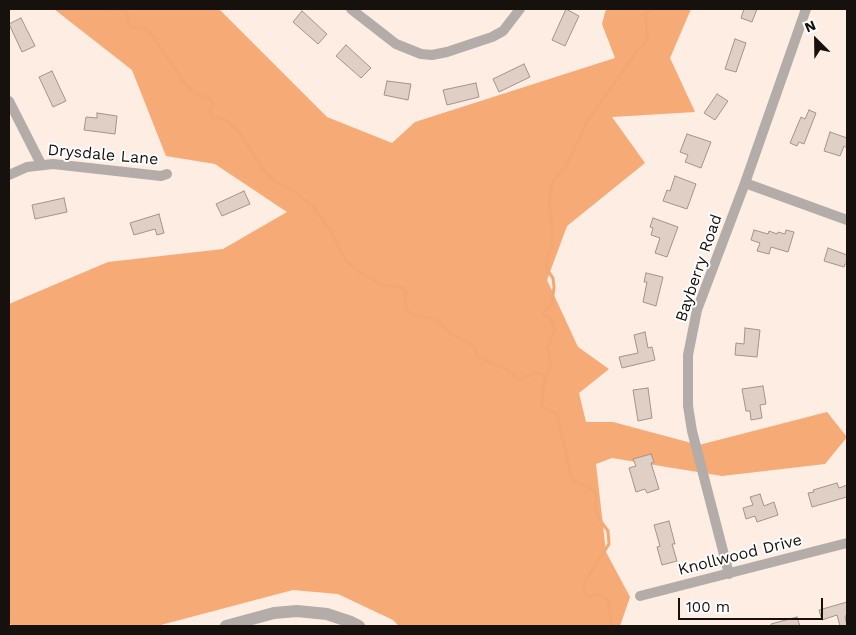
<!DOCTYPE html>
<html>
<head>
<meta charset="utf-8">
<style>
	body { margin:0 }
	#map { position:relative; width:856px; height:635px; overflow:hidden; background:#feede3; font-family:"Work Sans",sans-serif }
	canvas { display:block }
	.frame { position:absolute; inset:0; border:10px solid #16110d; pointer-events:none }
	.north { position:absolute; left:791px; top:15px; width:50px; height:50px; -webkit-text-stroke:4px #fefefe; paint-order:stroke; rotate:337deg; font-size:14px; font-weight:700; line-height:20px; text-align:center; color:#16110d }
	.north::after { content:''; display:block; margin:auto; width:18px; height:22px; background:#16110d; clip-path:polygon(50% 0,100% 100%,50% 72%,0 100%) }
	.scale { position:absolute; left:678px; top:598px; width:145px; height:22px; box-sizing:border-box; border:2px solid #16110d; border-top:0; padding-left:6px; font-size:15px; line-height:18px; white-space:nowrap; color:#16110d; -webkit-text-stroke:4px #fefefe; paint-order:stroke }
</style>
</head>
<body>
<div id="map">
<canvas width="856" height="635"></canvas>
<div class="frame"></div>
<div class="north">N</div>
<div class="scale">100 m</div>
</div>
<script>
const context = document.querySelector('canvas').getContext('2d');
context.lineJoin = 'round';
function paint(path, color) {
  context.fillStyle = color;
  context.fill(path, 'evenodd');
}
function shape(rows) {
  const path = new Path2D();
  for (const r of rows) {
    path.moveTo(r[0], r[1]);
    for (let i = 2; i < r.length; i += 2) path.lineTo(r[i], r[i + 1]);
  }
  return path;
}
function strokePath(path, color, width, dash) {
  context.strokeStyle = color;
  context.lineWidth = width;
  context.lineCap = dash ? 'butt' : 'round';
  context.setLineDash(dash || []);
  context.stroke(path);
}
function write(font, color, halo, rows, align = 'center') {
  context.font = font + ' "Work Sans",sans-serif';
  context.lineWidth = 4;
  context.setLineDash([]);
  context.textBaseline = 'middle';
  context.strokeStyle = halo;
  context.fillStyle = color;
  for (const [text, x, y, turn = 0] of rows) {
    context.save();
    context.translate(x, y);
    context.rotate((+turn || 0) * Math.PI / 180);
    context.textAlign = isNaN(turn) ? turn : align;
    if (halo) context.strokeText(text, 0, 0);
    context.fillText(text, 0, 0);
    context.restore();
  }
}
paint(shape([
	[54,9,219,9,327,117,392,143,415,122,615,58,602,24,606,9,691,9,670,58,695,112,612,117,645,163,567,226,547,280,578,347,609,369,579,393,586,422,613,422,699,445,827,412,847,437,825,464,722,476,612,458,596,464,606,552,630,597,620,626,399,626,393,620,338,594,293,590,157,626,12,626,9,622,9,304,108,262,223,249,287,212,215,164,166,156,132,70]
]), '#f6aa76');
strokePath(shape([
	[106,9,107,10,121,9],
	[124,9,127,15,129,27,146,28,151,34,184,82,195,93,209,98,213,102,210,111,213,117,224,119,238,130,262,168,277,183,296,192,313,207,330,230,346,261,360,272,382,285,400,287,406,292,405,300,406,307,409,313,437,320,451,334,474,346,477,356,507,370,518,379,537,373,543,374,545,379,541,406,557,414,572,480,592,489,596,495,595,509,599,519,608,531,609,544,584,583,584,593,589,597,595,595,601,595,608,600,612,626],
	[545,379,551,364,547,348,555,330,551,320,543,313,552,303,554,287,553,278,547,270,546,263,552,244,552,225,549,199,553,181,566,166,588,120,637,51,648,40,645,15,650,9]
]), '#f3a874', 3);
const building = shape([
	[566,9,579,16,565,46,552,40,566,9],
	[744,9,757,9,752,22,741,18,744,9],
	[302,11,327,34,318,44,293,22,302,11],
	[21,18,35,46,22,52,9,24,21,18],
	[735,39,746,43,736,72,725,69,735,39],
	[346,45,371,68,361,78,336,56,346,45],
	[524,64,530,77,499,92,493,79,524,64],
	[52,71,66,101,53,107,39,77,52,71],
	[387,81,411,84,408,100,384,95,387,81],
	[476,83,479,97,447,105,443,90,476,83],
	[717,94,728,101,715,120,704,113,717,94],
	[809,110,816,113,804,144,799,142,797,146,790,143,801,117,805,119,809,110],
	[97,113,117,116,115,134,84,130,86,117,97,118,97,113],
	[830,132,847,138,847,148,844,146,840,156,824,151,830,132],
	[687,134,711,142,701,168,685,162,688,155,680,152,687,134],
	[675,176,696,184,687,209,663,201,667,190,670,191,675,176],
	[244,191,250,204,222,216,216,204,244,191],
	[64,198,67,212,35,219,32,205,64,198],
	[159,214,164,233,157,235,155,229,134,235,130,223,159,214],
	[653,218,678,227,667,257,655,253,660,238,651,235,653,228,650,227,653,218],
	[754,230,768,234,769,231,777,234,778,232,785,234,786,230,794,232,788,252,771,247,769,254,757,251,760,243,751,240,754,230],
	[828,248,847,255,847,264,845,264,844,267,824,261,828,248],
	[646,273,663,277,656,306,643,302,647,282,644,282,646,273],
	[745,328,760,330,757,357,735,355,736,343,744,344,745,328],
	[645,332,648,348,652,347,655,360,622,368,619,357,638,353,634,335,645,332],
	[763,386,766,404,760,405,762,418,751,420,750,411,746,411,742,389,763,386],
	[648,388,652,418,638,421,633,390,648,388],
	[651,454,654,462,651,463,659,489,647,493,645,489,636,492,629,468,636,466,633,459,651,454],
	[837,483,839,488,847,485,847,497,812,507,808,493,814,492,813,490,837,483],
	[760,494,764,506,774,502,778,515,757,522,755,516,746,519,743,508,753,505,750,497,760,494],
	[669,521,675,544,672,544,677,561,662,565,657,547,660,546,654,525,669,521],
	[847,602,847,615,845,616,847,626,840,626,837,615,822,620,819,610,847,602],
	[797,617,800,626,771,626,771,624,797,617]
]);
paint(building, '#dfcfc5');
strokePath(building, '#a3948a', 1);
strokePath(shape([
	[351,9,396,44,421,54,432,55,447,52,492,37,503,31,520,9],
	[9,101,41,164],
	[9,175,27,167,53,164,161,176,167,174],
	[745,183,847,220],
	[729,574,692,431,688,406,688,355,697,310,745,183,806,9],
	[640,596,847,543]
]), '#b3aca8', 10);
strokePath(shape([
	[226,626,274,613,297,611,327,614,351,622,359,626]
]), '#b3aca8', 12);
write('16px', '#16110d', '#fefefe', [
	["Drysdale Lane",103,155,5],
	["Bayberry Road",699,268,-71],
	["Knollwood Drive",740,555,-14]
]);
</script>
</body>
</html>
